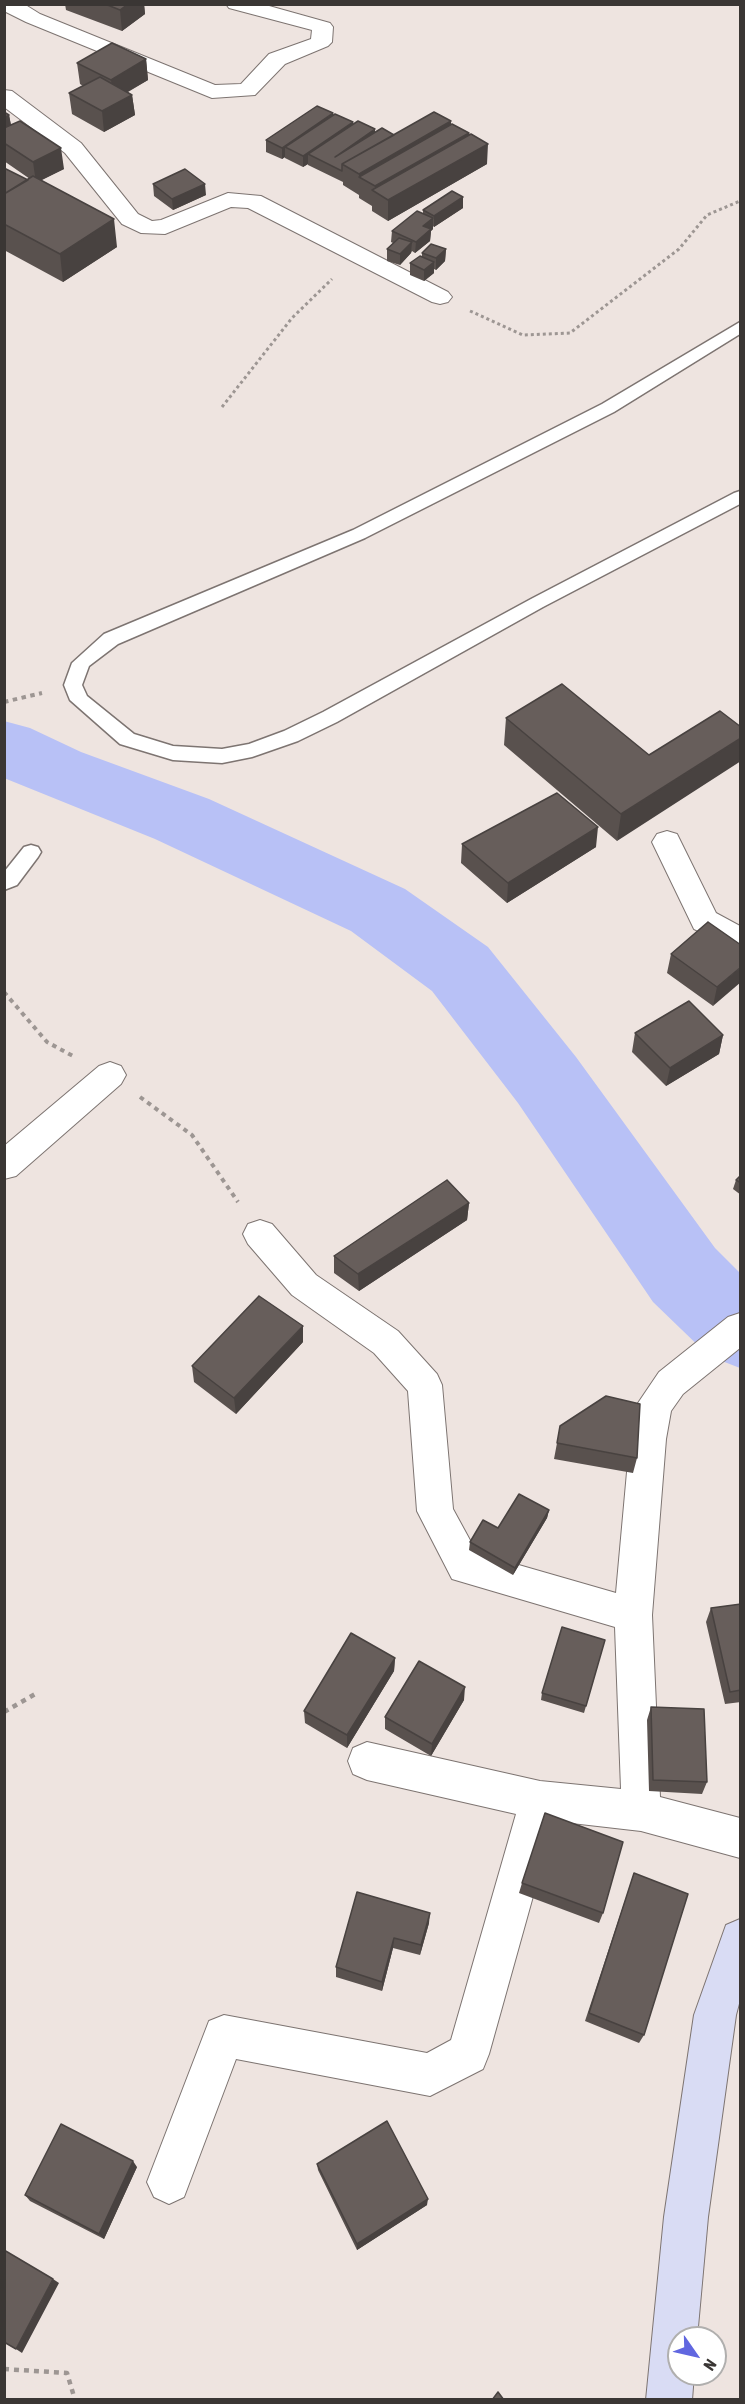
<!DOCTYPE html>
<html>
<head>
<meta charset="utf-8">
<style>
	body { margin:0 }
	#map { position:relative; width:745px; height:2404px; overflow:hidden; background:#eee4e0; font-family:"Asap Condensed",sans-serif }
	canvas { display:block }
	.frame { position:absolute; inset:0; border:6px solid #3a3634; pointer-events:none }
	.north { position:absolute; left:667px; top:2326px; width:60px; height:60px; box-sizing:border-box; background:#fff; border:2px solid #b0afae; border-radius:50%; rotate:124deg; font-size:16px; font-weight:700; line-height:24px; text-align:center; color:#3a3634 }
	.north::after { content:''; display:block; margin:auto; width:21px; height:27px; background:#6167e0; clip-path:polygon(50% 0,100% 100%,50% 72%,0 100%) }
</style>
</head>
<body>
<div id="map">
<canvas width="745" height="2404"></canvas>
<div class="frame"></div>
<div class="north">N</div>
</div>
<script>
const context = document.querySelector('canvas').getContext('2d');
context.lineJoin = 'round';
function shape(rows) {
  const path = new Path2D();
  for (const r of rows) {
    path.moveTo(r[0], r[1]);
    for (let i = 2; i < r.length; i += 2) path.lineTo(r[i], r[i + 1]);
  }
  return path;
}
function paint(path, color) {
  context.fillStyle = color;
  context.fill(path, 'evenodd');
}
function strokePath(path, color, width, dash) {
  context.strokeStyle = color;
  context.lineWidth = width;
  context.lineCap = dash ? 'butt' : 'round';
  context.setLineDash(dash || []);
  context.stroke(path);
}
paint(shape([
	[4,721,30,728,81,752,209,799,405,889,488,947,576,1057,715,1248,740,1273,740,1368,709,1356,653,1302,518,1103,432,991,351,931,155,839,4,778,4,721]
]), '#b8c1f6');
const lane = shape([
	[740,322,740,334,614,412,365,538,118,644,89,666,82,685,87,696,134,734,173,746,222,749,249,744,284,731,323,712,531,599,734,493,740,491,740,504,543,607,337,722,298,741,252,757,222,763,173,760,120,744,70,700,64,685,72,663,104,634,353,530,602,404,740,322],
	[31,845,38,847,41,852,38,857,17,885,4,890,4,872,24,847,31,845]
]);
const street = shape([
	[4,4,24,4,40,14,215,85,241,84,269,54,311,39,312,30,229,8,226,4,262,4,330,23,333,27,332,42,328,46,285,64,255,95,212,98,26,22,4,11,4,4],
	[4,90,12,91,81,143,138,214,152,221,161,220,228,193,261,196,448,292,452,297,448,302,440,304,432,302,248,208,231,207,165,234,141,233,122,224,65,153,4,107,4,90],
	[667,831,677,834,716,913,740,926,740,951,694,929,652,842,657,834,667,831],
	[110,1062,121,1066,126,1075,121,1084,16,1176,4,1179,4,1146,99,1066,110,1062],
	[260,1220,272,1224,316,1275,398,1331,437,1374,442,1385,453,1509,477,1553,616,1593,630,1439,636,1406,659,1372,728,1317,740,1313,740,1348,683,1394,671,1411,666,1439,652,1615,660,1797,740,1818,740,1858,641,1831,554,1821,489,2054,483,2069,430,2096,236,2059,184,2197,169,2204,154,2197,147,2182,209,2021,224,2015,427,2053,451,2040,516,1814,367,1780,353,1774,348,1761,353,1748,367,1742,540,1781,621,1789,615,1627,452,1579,417,1511,408,1391,374,1353,292,1295,248,1244,243,1234,248,1224,260,1220]
]);
const secondary = shape([
	[740,1919,740,2000,736,2015,708,2217,697,2338,679,2338,679,2374,694,2374,692,2400,646,2400,664,2217,694,2015,726,1925,740,1919]
]);
strokePath(lane, '#7d7471', 3);
strokePath(street, '#7d7471', 2);
strokePath(secondary, '#7d7471', 2);
strokePath(shape([
	[470,311,523,335,570,333,679,249,707,215,740,201],
	[222,407,292,318,332,279]
]), '#9d9693', 3, [3, 3]);
strokePath(shape([
	[4,702,42,693],
	[4,992,47,1042,73,1056],
	[140,1097,192,1135,238,1202]
]), '#9d9693', 4, [4.5, 4.5]);
strokePath(shape([
	[4,1712,37,1693],
	[4,2369,67,2373,75,2400]
]), '#9d9693', 4.5, [5, 5]);
paint(lane, '#fff');
paint(street, '#fff');
paint(secondary, '#d9dcf4');
paint(shape([
	[65,4,144,4,145,14,122,31,66,10],
	[146,59,148,80,128,92,132,95,135,115,104,132,72,114,69,93,83,86,80,84,77,63],
	[4,112,9,115,11,125,64,169,41,180,117,247,63,282,4,250,4,168,28,180,30,179,4,161],
	[333,115,375,133,394,135,451,124,469,133,469,136,487,164,388,221,372,211,372,206,359,198,359,195,343,185,343,182,308,165,308,164,303,167,285,158,285,157,282,159,266,152,266,140],
	[153,184,206,195,173,210,154,196],
	[463,208,434,227,433,226,433,229,431,231,430,241,415,253,412,251,411,253,400,265,387,261,387,249,393,243,391,242,392,231,423,213,423,210],
	[446,249,445,261,436,270,434,269,434,273,424,281,410,275,410,263,422,257,422,253],
	[506,718,649,755,617,841,504,745],
	[462,844,596,847,507,903,461,863],
	[741,945,713,1006,667,973,671,954],
	[635,1033,723,1035,719,1054,666,1086,632,1052],
	[741,1175,741,1195,733,1189,736,1180],
	[469,1203,467,1220,359,1291,334,1273,334,1256],
	[303,1342,236,1414,194,1382,192,1366],
	[557,1443,637,1458,633,1473,554,1459],
	[549,1510,547,1518,513,1575,469,1550,470,1542,498,1528],
	[741,1604,741,1702,725,1704,706,1622,711,1608],
	[605,1640,584,1713,541,1700,542,1693],
	[395,1658,394,1671,347,1748,305,1723,304,1711],
	[464,1700,431,1756,385,1729,385,1717],
	[651,1707,707,1782,702,1794,649,1791,647,1720],
	[634,1873,644,2035,639,2043,585,2021],
	[522,1883,603,1913,599,1923,519,1893],
	[357,1892,429,1923,420,1955,393,1948,382,1991,336,1977,336,1967],
	[317,2164,427,2205,357,2250,318,2170],
	[137,2167,104,2239,30,2201,25,2195]
]), '#59514e');
paint(shape([
	[128,4,144,4,145,14,122,31,120,10],
	[146,59,148,80,113,100,111,80],
	[132,95,135,115,104,132,102,111],
	[333,113,333,124,285,147,285,157,282,159,282,148],
	[9,115,13,136,4,140,4,118],
	[451,121,451,142,359,177,359,174],
	[353,122,353,133,308,154,308,164,303,167,303,156],
	[375,129,375,141,335,168,335,157],
	[469,133,468,154,488,144,487,164,388,221,388,200,375,192,375,186],
	[61,148,64,169,36,183,33,162],
	[205,184,206,195,173,210,172,199],
	[463,197,463,208,434,227,434,216],
	[433,218,433,229,431,231,430,241,415,253,416,242,423,226],
	[114,219,117,247,63,282,60,254],
	[412,242,411,253,400,265,400,254],
	[446,249,445,261,436,270,436,258],
	[434,262,434,273,424,281,424,270],
	[741,738,741,761,617,841,621,814],
	[598,827,596,847,507,903,508,883],
	[741,967,741,982,713,1006,717,987],
	[723,1035,719,1054,666,1086,670,1068],
	[469,1203,467,1220,359,1291,358,1274],
	[303,1326,303,1342,236,1414,234,1398],
	[549,1510,547,1518,513,1575,515,1568],
	[395,1658,394,1671,347,1748,347,1735],
	[465,1687,464,1700,431,1756,432,1744],
	[430,1913,429,1923,420,1955,421,1945],
	[394,1938,393,1948,382,1991,382,1982],
	[133,2161,137,2167,104,2239,99,2234],
	[428,2199,427,2205,357,2250,357,2244],
	[53,2279,59,2283,22,2353,16,2349]
]), '#484240');
const building = shape([
	[105,4,128,4,120,10,105,4],
	[112,43,146,59,111,80,77,63,112,43],
	[100,77,132,95,102,111,69,93,100,77],
	[317,106,333,113,282,148,266,140,317,106],
	[4,112,9,115,4,118,4,112],
	[434,112,451,121,359,174,342,164,434,112],
	[335,114,353,122,303,156,285,147,335,114],
	[20,121,61,148,33,162,4,143,4,128,20,121],
	[358,121,375,129,335,157,382,128,394,135,342,164,342,171,308,154,358,121],
	[452,124,469,133,375,186,359,177,452,124],
	[471,134,488,144,388,200,372,190,471,134],
	[4,168,28,180,4,194,4,168],
	[185,169,205,184,172,199,153,184,185,169],
	[33,176,114,219,60,254,4,224,4,194,33,176],
	[452,191,463,197,434,216,423,210,452,191],
	[417,211,433,218,423,226,431,229,416,242,392,231,417,211],
	[399,238,412,242,400,254,387,249,399,238],
	[431,244,446,249,436,258,422,253,431,244],
	[420,256,434,262,424,270,410,263,420,256],
	[562,684,649,755,720,711,741,727,741,738,621,814,506,718,562,684],
	[557,793,598,827,508,883,462,844,557,793],
	[708,922,741,945,741,967,717,987,671,954,708,922],
	[689,1001,723,1035,670,1068,635,1033,689,1001],
	[741,1175,741,1183,736,1180,741,1175],
	[447,1180,469,1203,358,1274,334,1256,447,1180],
	[259,1296,303,1326,234,1398,192,1366,259,1296],
	[606,1396,640,1404,637,1458,557,1443,560,1426,606,1396],
	[519,1494,549,1510,515,1568,470,1542,483,1520,498,1528,519,1494],
	[741,1604,741,1690,730,1692,711,1608,741,1604],
	[562,1627,605,1640,586,1706,542,1693,562,1627],
	[351,1633,395,1658,347,1735,304,1711,351,1633],
	[419,1661,465,1687,432,1744,385,1717,419,1661],
	[651,1707,704,1709,707,1782,653,1780,651,1707],
	[545,1813,623,1842,603,1913,522,1883,545,1813],
	[634,1873,688,1894,644,2035,589,2013,634,1873],
	[357,1892,430,1913,421,1945,394,1938,382,1982,336,1967,357,1892],
	[387,2121,428,2199,357,2244,317,2164,387,2121],
	[61,2124,133,2161,99,2234,25,2195,61,2124],
	[4,2250,53,2279,16,2349,4,2342,4,2250],
	[498,2392,504,2400,492,2400,498,2392]
]);
paint(building, '#675e5b');
strokePath(building, '#484240', 1.5);
</script>
</body>
</html>
